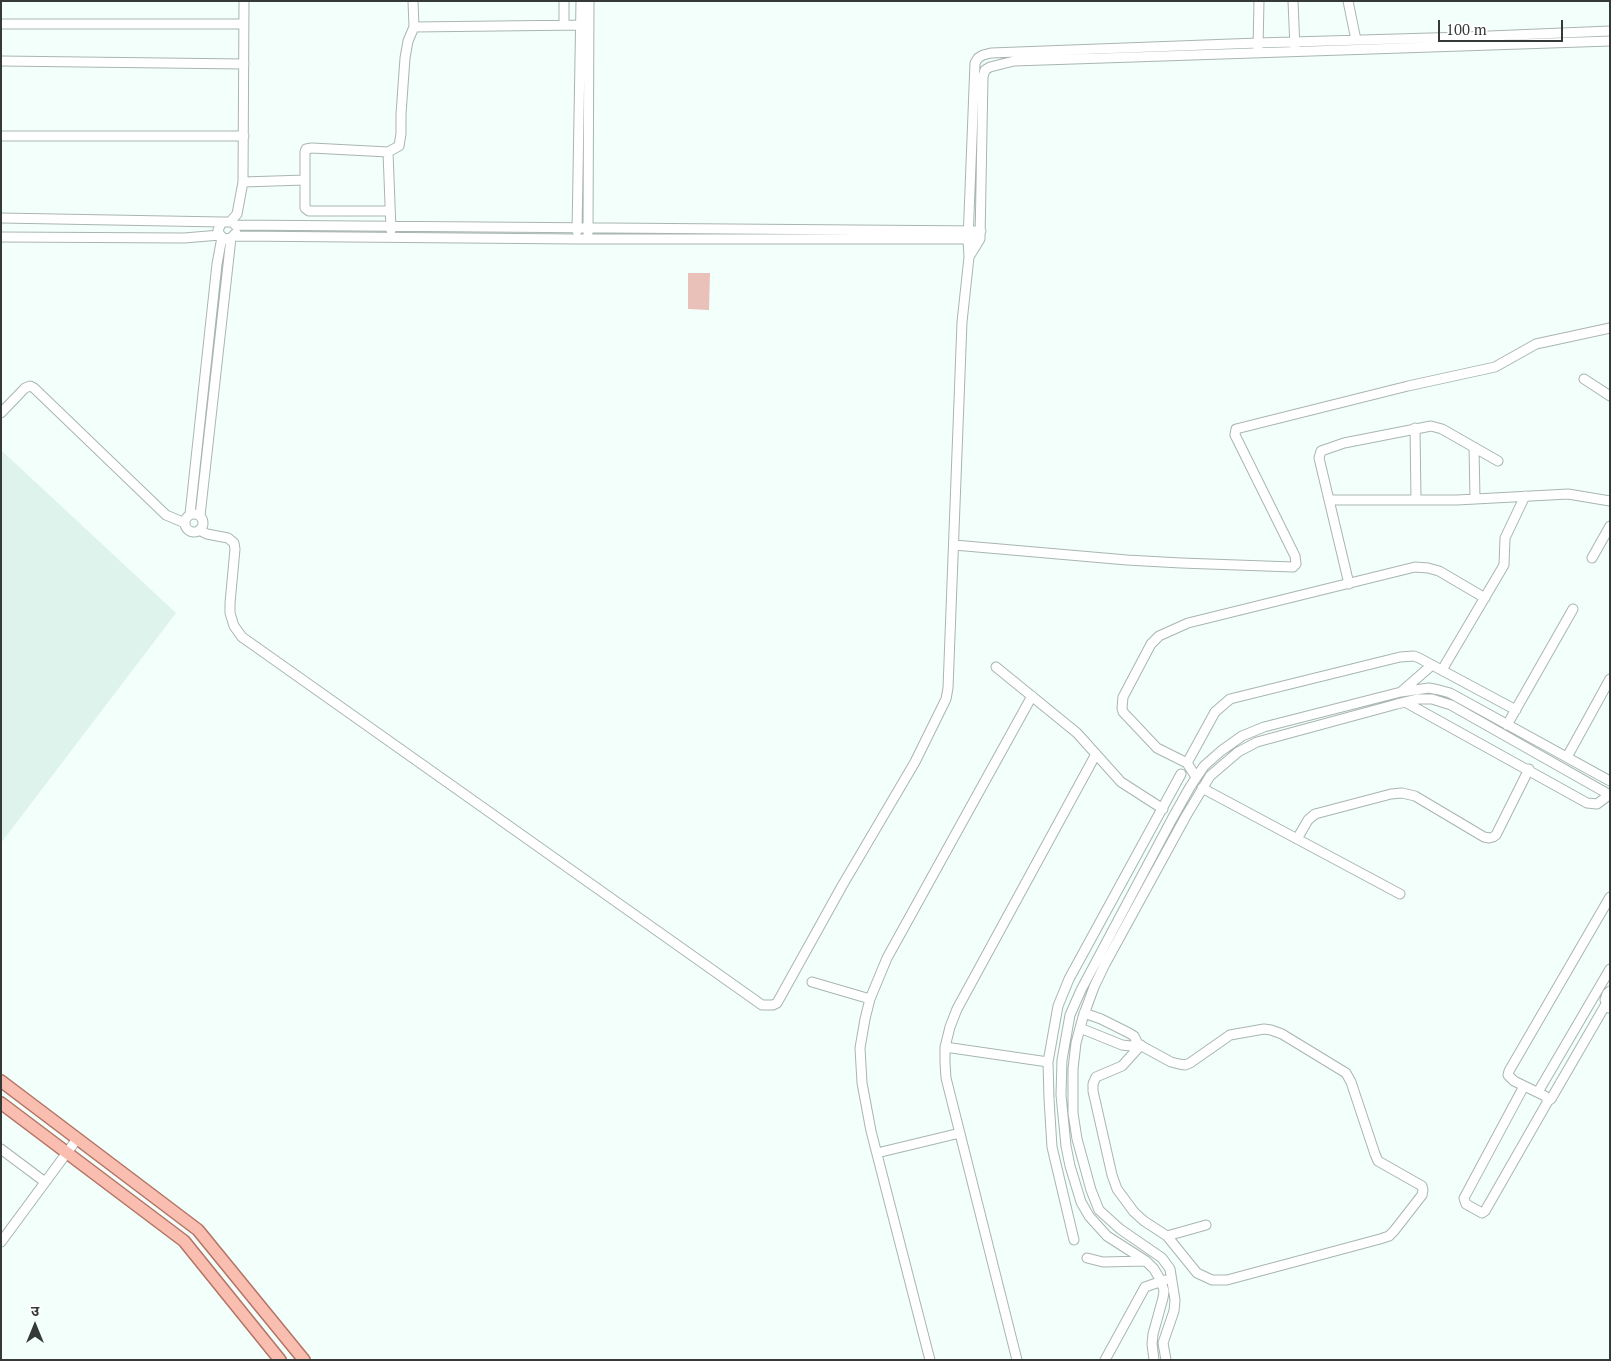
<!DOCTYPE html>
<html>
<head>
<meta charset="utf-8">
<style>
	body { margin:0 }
	#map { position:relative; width:1611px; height:1361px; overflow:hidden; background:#f2fffb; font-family:"PT Serif","Noto Sans Devanagari",serif }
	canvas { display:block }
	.frame { position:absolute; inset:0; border:2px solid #353a39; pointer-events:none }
	.north { position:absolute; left:10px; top:1301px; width:50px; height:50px; -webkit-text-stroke:4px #fff; paint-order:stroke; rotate:0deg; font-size:14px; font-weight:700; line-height:20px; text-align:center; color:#353a39 }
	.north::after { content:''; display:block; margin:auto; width:18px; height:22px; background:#353a39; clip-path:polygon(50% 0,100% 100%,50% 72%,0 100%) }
	.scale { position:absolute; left:1438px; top:20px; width:125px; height:22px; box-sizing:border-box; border:2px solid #353a39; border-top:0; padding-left:6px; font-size:15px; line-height:18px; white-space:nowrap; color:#353a39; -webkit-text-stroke:4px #fff; paint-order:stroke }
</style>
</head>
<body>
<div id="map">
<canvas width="1611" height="1361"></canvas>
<div class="frame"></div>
<div class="north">उ</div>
<div class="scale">100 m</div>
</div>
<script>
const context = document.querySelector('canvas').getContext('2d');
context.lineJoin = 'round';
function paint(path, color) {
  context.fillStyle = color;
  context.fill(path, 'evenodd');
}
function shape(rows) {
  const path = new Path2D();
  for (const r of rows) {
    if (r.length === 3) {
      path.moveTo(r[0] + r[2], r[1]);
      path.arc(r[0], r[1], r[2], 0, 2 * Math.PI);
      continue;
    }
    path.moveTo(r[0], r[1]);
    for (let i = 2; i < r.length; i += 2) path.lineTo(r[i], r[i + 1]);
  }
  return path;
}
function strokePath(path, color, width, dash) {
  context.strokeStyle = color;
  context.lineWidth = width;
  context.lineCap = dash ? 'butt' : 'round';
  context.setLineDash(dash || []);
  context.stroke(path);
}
paint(shape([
	[1,450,176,613,1,843]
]), '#def3ec');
paint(shape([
	[688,273,710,273,709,310,688,309]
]), '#eac1b8');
const minor = shape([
	[413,1,414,27,581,25],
	[564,1,564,25],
	[1293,1,1295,48],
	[1348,1,1356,40],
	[1,24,243,24],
	[1258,48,1259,1],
	[1,61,244,64],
	[1,136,244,136],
	[388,152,391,230],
	[243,182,305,180],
	[390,211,309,211,305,208,305,152,306,149,312,148,388,152,399,146,401,134,401,114,405,58,408,41,414,27],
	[1,218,222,222],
	[235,225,981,231],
	[577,231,581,1],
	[236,233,231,238,225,239,220,235,218,230,222,222,230,222,237,214,243,182,244,1],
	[588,233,589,1],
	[234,236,577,239,973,239],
	[1,237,184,238,220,235],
	[969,257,980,239,983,77,985,70,990,67,1014,61,1610,41],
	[1584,379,1610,396],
	[1,413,25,388,30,386,34,388,166,515,185,523],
	[1415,428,1416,500],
	[1474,447,1475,499],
	[1329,500,1457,500,1568,494,1610,501],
	[194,523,9],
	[190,514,217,264,222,237],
	[200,516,231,238],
	[199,530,207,534,228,538,234,543,235,549,230,603,230,613,234,626,242,637,762,1005,773,1005,777,1003,842,886,915,762,946,699,948,688,962,322,969,257,968,240,975,63,978,58,983,55,991,53,1258,43,1465,37,1610,31],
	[954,545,1127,560,1181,563,1293,567,1296,564,1295,556,1235,435,1236,429,1408,386,1495,367,1536,344,1610,328],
	[1592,558,1610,526],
	[1349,584,1319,458,1321,451,1344,443,1431,426,1442,429,1498,461],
	[996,667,1077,733,1121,782,1163,809],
	[1442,670,1504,565,1505,538,1525,496],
	[1401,692,1432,665],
	[1405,702,1587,803,1597,804,1609,795],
	[1507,725,1573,609],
	[1567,757,1610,679],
	[1187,763,1215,712,1230,699,1400,657,1414,656,1419,658,1516,710],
	[1196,777,1187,763,1157,748,1123,712,1122,708,1123,697,1151,644,1159,636,1188,623,1415,567,1428,568,1439,571,1485,598],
	[1202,788,1400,894],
	[1297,839,1308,820,1315,814,1391,794,1402,793,1415,796,1484,837,1489,838,1493,837,1496,835,1529,769],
	[812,982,870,999],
	[1609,1008,1605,1000,1607,994,1610,991],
	[1084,1013,1101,1019,1129,1033,1134,1036,1138,1044,1171,1062,1179,1064,1185,1065,1190,1063,1230,1035,1264,1029,1271,1030,1282,1034,1346,1073,1351,1082,1375,1154,1378,1161,1422,1186,1423,1190,1422,1195,1394,1231,1389,1236,1380,1239,1227,1280,1212,1280,1197,1273,1167,1236,1144,1221,1134,1212,1117,1189,1112,1175,1093,1091,1093,1084,1096,1077,1122,1066,1141,1045],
	[1080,1028,1122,1045,1131,1046,1138,1044],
	[945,1047,1048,1062],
	[1524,1086,1464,1198,1466,1204,1482,1213,1485,1211,1548,1101,1545,1096,1514,1081,1508,1075,1509,1071,1610,897],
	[1538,1092,1610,969],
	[1548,1101,1551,1099,1606,1004],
	[1,1149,45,1182],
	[877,1153,960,1133],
	[1167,1236,1206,1225],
	[1074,1240,1052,1147,1049,1099,1048,1062,1058,1006,1069,979,1181,774],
	[1,1242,77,1139],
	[1087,1258,1103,1262,1146,1261],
	[930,1360,871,1131,862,1083,860,1048,865,1019,870,999,887,958,1032,696],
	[1017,1360,946,1078,945,1063,945,1047,950,1027,957,1009,1096,754],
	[1105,1360,1145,1287,1165,1280],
	[1154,1360,1152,1344,1153,1334,1163,1298,1164,1291,1161,1281,1154,1269,1146,1261,1107,1236,1089,1216,1081,1202,1070,1166,1066,1146,1061,1095,1062,1060,1070,1015,1081,990,1172,819,1190,787,1204,766,1221,751,1242,736,1264,727,1401,692,1429,688,1439,690,1450,693,1610,781],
	[1166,1360,1163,1343,1174,1311,1175,1300,1170,1269,1162,1258,1120,1229,1099,1210,1091,1190,1077,1139,1073,1113,1073,1069,1076,1043,1083,1017,1094,987,1105,964,1186,816,1210,776,1238,752,1257,742,1397,704,1418,699,1432,699,1451,705,1610,795]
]);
const major = shape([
	[1,1081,198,1230,304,1360],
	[1,1103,184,1241,280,1360]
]);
strokePath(minor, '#a9b5b1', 11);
strokePath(major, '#b37365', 14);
strokePath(minor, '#fff', 9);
strokePath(major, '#fabeb0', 11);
</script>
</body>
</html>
